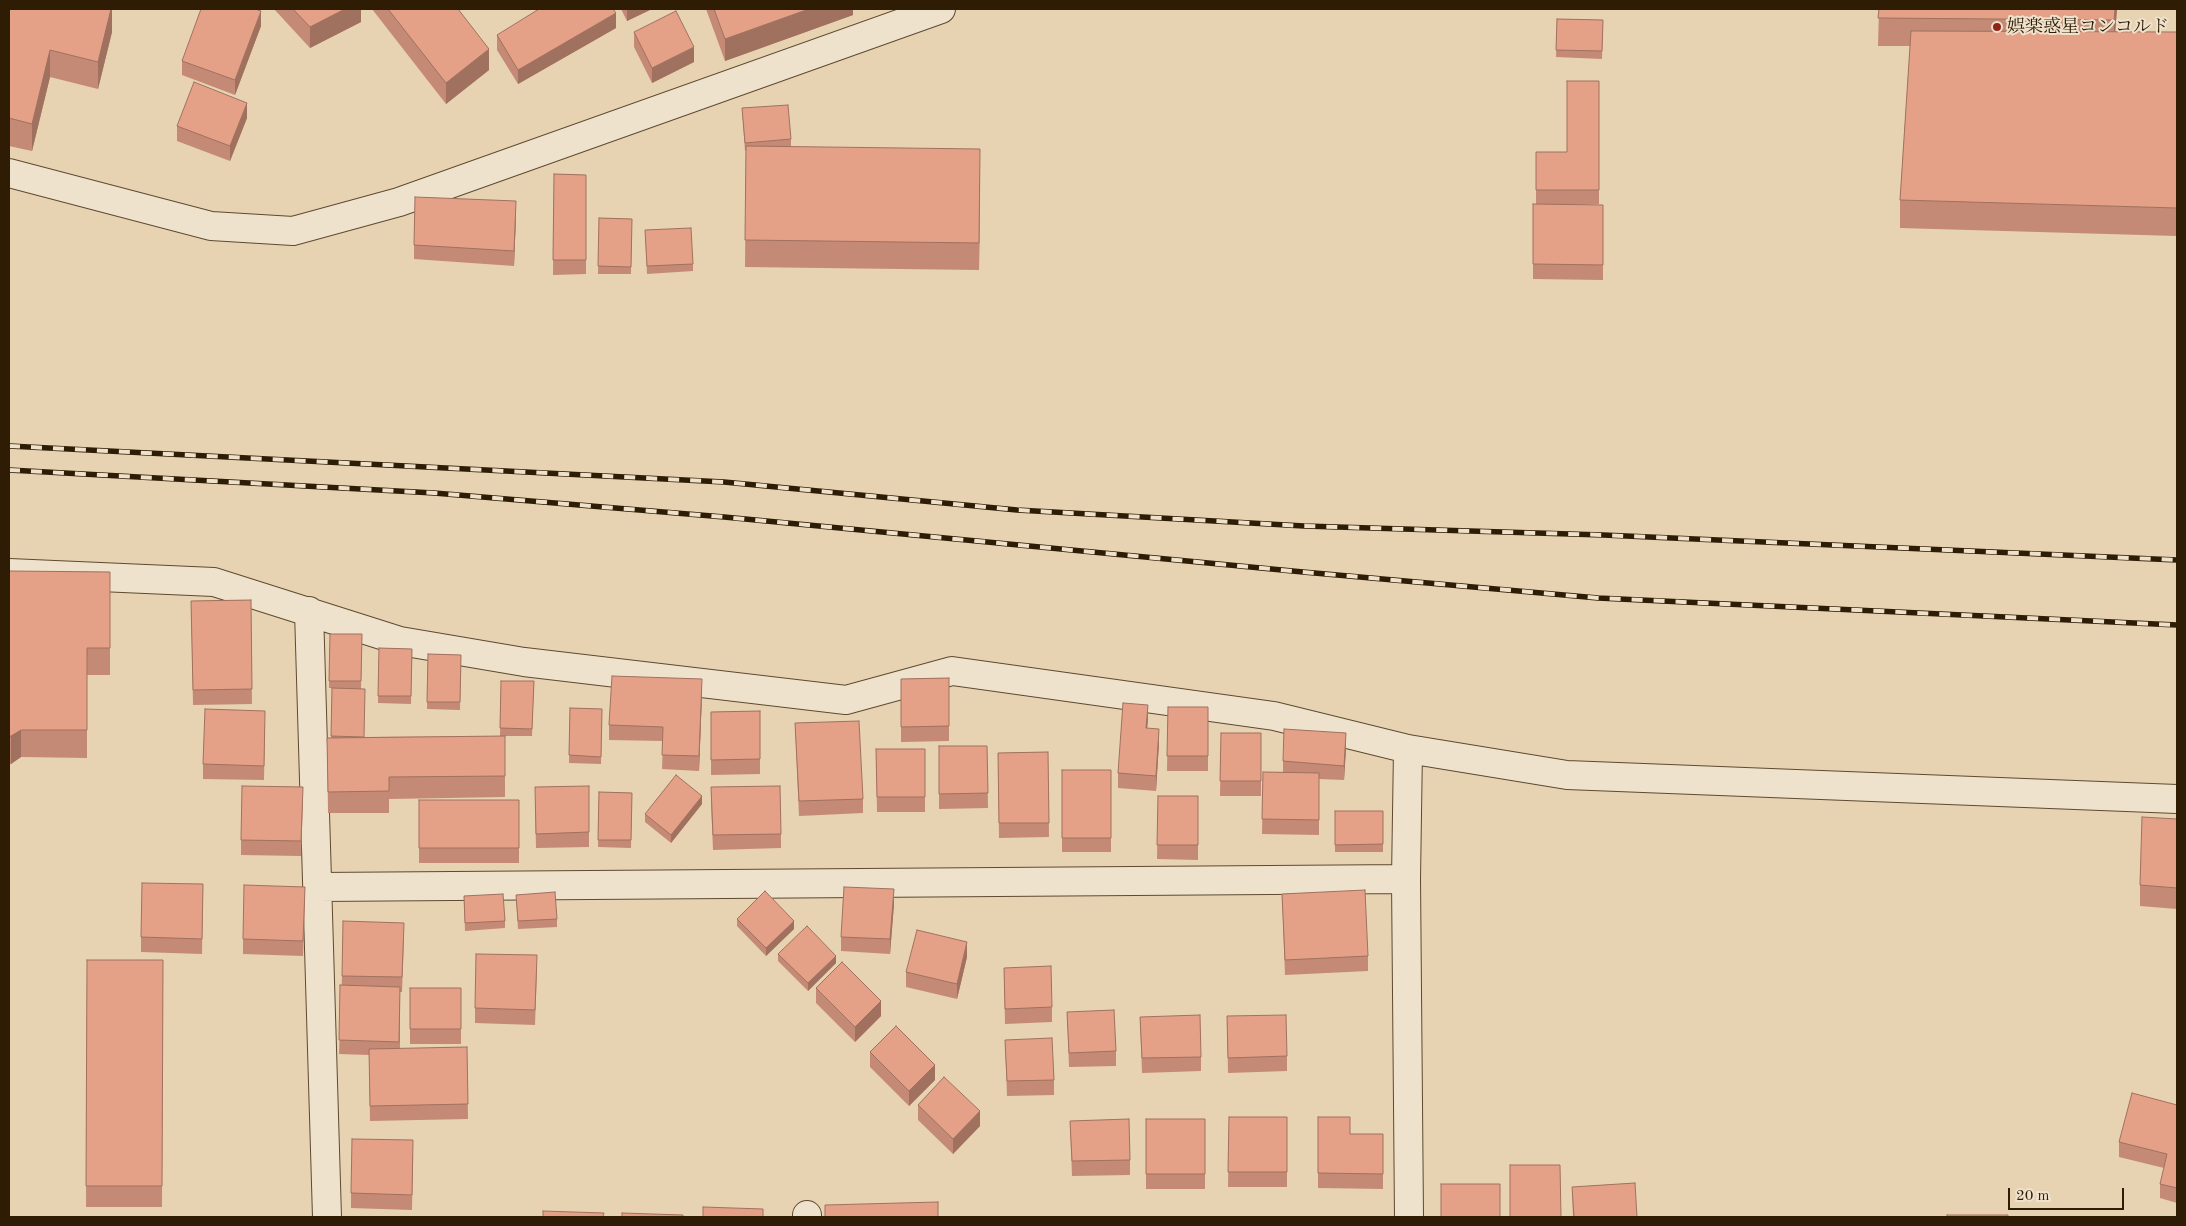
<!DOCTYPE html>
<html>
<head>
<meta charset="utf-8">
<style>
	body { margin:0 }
	#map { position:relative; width:2186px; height:1226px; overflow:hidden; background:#e7d2b2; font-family:"Old Standard TT",serif }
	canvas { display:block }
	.frame { position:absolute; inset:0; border:10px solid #2f1c04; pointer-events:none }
	.scale { position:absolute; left:2008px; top:1188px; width:116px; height:22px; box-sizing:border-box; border:2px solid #2f1c04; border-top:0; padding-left:6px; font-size:15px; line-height:18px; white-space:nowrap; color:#2f1c04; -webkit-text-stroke:4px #efe2cd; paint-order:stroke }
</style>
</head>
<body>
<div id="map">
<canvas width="2186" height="1226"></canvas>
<div class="frame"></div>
<div class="scale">20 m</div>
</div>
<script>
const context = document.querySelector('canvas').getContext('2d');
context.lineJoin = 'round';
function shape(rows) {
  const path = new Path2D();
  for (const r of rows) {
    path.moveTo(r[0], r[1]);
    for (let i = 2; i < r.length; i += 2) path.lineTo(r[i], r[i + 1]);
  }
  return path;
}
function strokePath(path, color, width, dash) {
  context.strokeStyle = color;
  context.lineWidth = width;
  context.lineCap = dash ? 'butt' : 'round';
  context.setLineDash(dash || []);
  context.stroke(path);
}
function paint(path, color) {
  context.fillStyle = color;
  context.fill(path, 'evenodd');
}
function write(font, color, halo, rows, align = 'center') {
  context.font = font + ' "Old Standard TT","Noto Serif JP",serif';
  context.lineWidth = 4;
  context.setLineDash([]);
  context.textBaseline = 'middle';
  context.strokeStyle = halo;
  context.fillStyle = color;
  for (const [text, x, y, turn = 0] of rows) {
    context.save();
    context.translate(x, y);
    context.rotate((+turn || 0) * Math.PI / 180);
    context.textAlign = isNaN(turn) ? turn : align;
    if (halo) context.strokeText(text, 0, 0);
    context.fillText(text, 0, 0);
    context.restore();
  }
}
const minor = shape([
	[9,173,211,226,293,231,399,202,941,9],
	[9,573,214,582,400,641,524,662,846,700,952,671,1274,716,1408,749,1567,775,2177,799],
	[309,611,327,1217],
	[1408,749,1406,879,1409,1217],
	[318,887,1406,879],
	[807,1217,807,1215]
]);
strokePath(minor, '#5d4a30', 30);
strokePath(minor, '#efe2cd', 28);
const rail = shape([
	[9,446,724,482,1017,510,1304,526,1603,535,2177,560],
	[9,470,434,493,724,517,1303,572,1598,598,2177,625]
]);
strokePath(rail, '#2f1c04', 5.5);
strokePath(rail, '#efe2cd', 4, [11]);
paint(shape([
	[9,9,112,9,112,32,98,89,50,77,32,151,9,146],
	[274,9,361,9,361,22,310,48],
	[372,9,458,9,489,70,446,104],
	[621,9,652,9,627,21],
	[706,9,853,9,853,15,725,61],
	[1879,9,2117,9,2115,32,2177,32,2177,236,1900,228,1900,200,1910,46,1878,46],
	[1557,19,1603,20,1602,59,1556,57],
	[261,26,235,95,182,75,182,61],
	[616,28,518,84,497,50,497,35],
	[634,32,694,62,652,83,634,47],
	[1599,81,1599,204,1562,204,1603,205,1603,280,1533,279,1533,204,1536,204,1536,152,1567,152],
	[742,108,791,139,791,147,980,176,979,270,745,267,746,150,745,151],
	[247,118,230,161,177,141,177,126],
	[554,174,586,175,586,274,553,275],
	[516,215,514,266,414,259,414,245],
	[599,218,632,219,631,274,598,274],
	[645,230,693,264,693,271,647,274],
	[9,571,110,572,110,675,87,675,87,758,21,757,11,764,9,764],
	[251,600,252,704,193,705,191,601],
	[330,634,362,634,361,689,364,737,505,736,505,797,389,799,389,813,328,813,327,738,331,738,332,688,329,688],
	[379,648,412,649,411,704,378,703],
	[428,654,461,655,460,710,427,709],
	[949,678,949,741,901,742,901,679],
	[501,681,534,681,532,736,500,736],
	[702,694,699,771,662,769,663,741,609,740,609,725],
	[1168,707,1208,707,1208,771,1167,771],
	[570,708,602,709,601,764,569,763],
	[760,711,760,774,711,775,711,712],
	[1148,719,1147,728,1159,743,1156,791,1118,788,1118,773],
	[795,723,863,799,863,813,799,816],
	[265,726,264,780,203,779,203,764],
	[1221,733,1261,733,1261,796,1220,796],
	[939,746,987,746,988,808,939,809],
	[1346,748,1344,780,1319,779,1319,835,1262,834,1263,772,1283,772,1283,761],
	[876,749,925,749,925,812,877,812],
	[1048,752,1049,837,999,838,998,753],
	[1062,770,1111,770,1111,852,1062,852],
	[589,786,589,847,536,848,535,802],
	[599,792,632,793,631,848,598,847],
	[1158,796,1198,796,1198,860,1157,859],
	[419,800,519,800,519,863,419,863],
	[303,802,301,856,241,855,241,840],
	[711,802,781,834,781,848,713,850],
	[702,804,671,843,645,822,645,814],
	[1335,811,1383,811,1383,852,1335,852],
	[2177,819,2177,909,2140,906,2140,885],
	[203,884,202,954,141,952,141,937],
	[1282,894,1368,956,1368,971,1285,975],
	[516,895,557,919,557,927,518,929],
	[464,896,505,921,505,928,465,931],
	[305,902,303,956,243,954,243,939],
	[894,904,890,954,841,951,841,937],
	[737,919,794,929,766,956,737,926],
	[404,938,402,992,400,992,400,1049,467,1047,468,1119,370,1121,369,1055,339,1054,342,976],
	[778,954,836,963,808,991,778,961],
	[967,957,957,999,906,987,906,972],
	[87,960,163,960,162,1207,86,1207],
	[1004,968,1052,1007,1052,1022,1005,1024],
	[537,970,535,1025,475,1023,475,1008],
	[410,988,461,988,461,1044,410,1044],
	[816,988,881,1016,855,1042,816,1003],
	[1067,1012,1116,1051,1116,1066,1069,1067],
	[1227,1016,1287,1056,1287,1071,1228,1073],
	[1140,1017,1201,1057,1201,1071,1142,1073],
	[1005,1040,1054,1080,1054,1095,1007,1096],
	[870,1052,935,1080,909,1106,870,1067],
	[918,1105,980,1126,953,1154,918,1120],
	[2177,1105,2177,1203,2160,1198,2160,1184,2164,1168,2119,1157,2119,1142],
	[1229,1117,1287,1117,1287,1187,1228,1187],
	[1318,1117,1350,1134,1383,1134,1383,1189,1318,1188],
	[1146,1119,1205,1119,1205,1189,1146,1189],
	[1070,1121,1130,1160,1130,1175,1072,1176],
	[413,1155,412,1210,351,1208,351,1193],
	[1572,1187,1637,1217,1573,1217]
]), '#c48a75');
paint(shape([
	[111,9,112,9,112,32,98,89,98,62],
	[345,9,361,9,361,22,310,48,310,27],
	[627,9,652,9,627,21],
	[809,9,853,9,853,15,725,61,725,39],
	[2115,9,2117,9,2114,48,2114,20],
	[261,11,261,26,235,95,235,80],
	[616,13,616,28,518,84,518,70],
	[694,47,694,62,652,83,652,68],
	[489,49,489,70,446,104,446,83],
	[50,50,50,77,32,151,32,124],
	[247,103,247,118,230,161,230,146],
	[980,149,980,176,979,270,979,243],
	[516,201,516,215,514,266,514,251],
	[702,679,702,694,699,771,699,756],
	[1148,705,1148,719,1146,743,1146,728],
	[1159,729,1159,743,1156,791,1156,776],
	[21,730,21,757,11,764,11,736],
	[1346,733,1346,748,1344,780,1344,766],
	[702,796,702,804,671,843,671,835],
	[894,889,894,904,890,954,890,939],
	[794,921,794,929,766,956,766,948],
	[967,942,967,957,957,999,957,984],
	[836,956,836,963,808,991,808,983],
	[881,1001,881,1016,855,1042,855,1027],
	[935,1065,935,1080,909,1106,909,1091],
	[980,1111,980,1126,953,1154,953,1139]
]), '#a0715f');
const building = shape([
	[9,9,111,9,98,62,50,50,32,124,9,118,9,9],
	[201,9,255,9,261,11,235,80,182,61,201,9],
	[293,9,345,9,310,27,293,9],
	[388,9,458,9,489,49,446,83,388,9],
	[539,9,613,9,616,13,518,70,497,35,539,9],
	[714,9,809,9,725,39,714,9],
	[1879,9,2115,9,2114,20,1878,18,1879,9],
	[676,11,694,47,652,68,634,32,676,11],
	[1557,19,1603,20,1602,51,1556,50,1557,19],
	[1911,31,2177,32,2177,208,1900,200,1911,31],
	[1567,81,1599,81,1599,190,1536,190,1536,152,1567,152,1567,81],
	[194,82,247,103,230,146,177,126,194,82],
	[788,105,791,139,745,143,742,108,788,105],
	[746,146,980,149,979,243,745,240,746,146],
	[554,174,586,175,586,260,553,260,554,174],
	[415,197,516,201,514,251,414,245,415,197],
	[1533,204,1603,205,1603,265,1533,264,1533,204],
	[599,218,632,219,631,267,598,266,599,218],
	[691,228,693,264,647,266,645,230,691,228],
	[9,571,110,572,110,648,87,648,87,730,21,730,11,736,9,737,9,571],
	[251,600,252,689,193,690,191,601,251,600],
	[330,634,362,634,361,681,329,681,330,634],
	[379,648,412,649,411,696,378,696,379,648],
	[428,654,461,655,460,702,427,702,428,654],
	[612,676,702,679,699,756,662,755,663,727,609,725,612,676],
	[949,678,949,726,901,727,901,679,949,678],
	[501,681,534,681,532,729,500,728,501,681],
	[332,688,365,689,364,737,331,736,332,688],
	[1123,703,1148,705,1146,728,1159,729,1156,776,1118,773,1123,703],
	[1168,707,1208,707,1208,756,1167,756,1168,707],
	[570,708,602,709,601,757,569,755,570,708],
	[205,709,265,711,264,766,203,764,205,709],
	[760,711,760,759,711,760,711,712,760,711],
	[859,721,863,799,799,801,795,723,859,721],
	[1284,729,1346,733,1344,766,1283,761,1284,729],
	[1221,733,1261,733,1261,781,1220,781,1221,733],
	[505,736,505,776,389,777,389,791,328,792,327,738,505,736],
	[939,746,987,746,988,793,939,794,939,746],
	[876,749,925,749,925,797,877,797,876,749],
	[1048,752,1049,823,999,823,998,753,1048,752],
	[1062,770,1111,770,1111,838,1062,838,1062,770],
	[1263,772,1319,773,1319,820,1262,819,1263,772],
	[676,775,702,796,671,835,645,814,676,775],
	[242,786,303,787,301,841,241,840,242,786],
	[589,786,589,832,536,834,535,787,589,786],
	[780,786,781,834,713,835,711,787,780,786],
	[599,792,632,793,631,840,598,840,599,792],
	[1158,796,1198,796,1198,845,1157,845,1158,796],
	[419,800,519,800,519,848,419,848,419,800],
	[1335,811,1383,811,1383,844,1335,845,1335,811],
	[2142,817,2177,819,2177,888,2140,885,2142,817],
	[142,883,203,884,202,939,141,937,142,883],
	[244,885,305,887,303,941,243,939,244,885],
	[844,887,894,889,890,939,841,937,844,887],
	[1365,890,1368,956,1285,960,1282,894,1365,890],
	[765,891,794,921,766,948,737,919,765,891],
	[555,892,557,919,518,921,516,895,555,892],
	[503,894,505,921,465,923,464,896,503,894],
	[343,921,404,923,402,977,342,976,343,921],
	[807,926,836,956,808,983,778,954,807,926],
	[917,930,967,942,957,984,906,972,917,930],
	[476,954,537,955,535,1010,475,1008,476,954],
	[87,960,163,960,162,1186,86,1186,87,960],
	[842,962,881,1001,855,1027,816,988,842,962],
	[1051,966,1052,1007,1005,1009,1004,968,1051,966],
	[340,985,400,987,399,1042,339,1040,340,985],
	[410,988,461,988,461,1029,410,1029,410,988],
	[1114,1010,1116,1051,1069,1053,1067,1012,1114,1010],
	[1200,1015,1201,1057,1142,1058,1140,1017,1200,1015],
	[1286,1015,1287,1056,1228,1058,1227,1016,1286,1015],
	[896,1026,935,1065,909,1091,870,1052,896,1026],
	[1052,1038,1054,1080,1007,1081,1005,1040,1052,1038],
	[467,1047,468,1104,370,1106,369,1049,467,1047],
	[944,1077,980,1111,953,1139,918,1105,944,1077],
	[2132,1093,2177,1105,2177,1188,2160,1184,2167,1154,2119,1142,2132,1093],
	[1229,1117,1287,1117,1287,1172,1228,1172,1229,1117],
	[1318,1117,1350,1117,1350,1134,1383,1134,1383,1174,1318,1173,1318,1117],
	[1129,1119,1130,1160,1072,1161,1070,1121,1129,1119],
	[1146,1119,1205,1119,1205,1174,1146,1174,1146,1119],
	[352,1139,413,1140,412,1195,351,1193,352,1139],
	[1510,1165,1560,1165,1561,1217,1510,1217,1510,1165],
	[1635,1183,1637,1217,1574,1217,1572,1187,1635,1183],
	[1441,1184,1500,1184,1500,1217,1441,1217,1441,1184],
	[938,1202,938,1217,825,1217,825,1205,938,1202],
	[703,1207,763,1209,763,1217,703,1217,703,1207],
	[543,1211,604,1213,603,1217,543,1217,543,1211],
	[622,1213,683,1215,683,1217,622,1217,622,1213],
	[1947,1215,2008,1215,2008,1217,1947,1217,1947,1215]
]);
paint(building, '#e4a188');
strokePath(building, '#a0715f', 1);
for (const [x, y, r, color] of [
	[1997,27,5,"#8f2418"]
]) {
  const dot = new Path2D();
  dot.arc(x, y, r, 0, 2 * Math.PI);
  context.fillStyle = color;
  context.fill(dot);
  strokePath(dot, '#efe2cd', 2);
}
write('18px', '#2f1c04', '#efe2cd', [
	["娯楽惑星コンコルド",2007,27]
], 'left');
</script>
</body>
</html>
